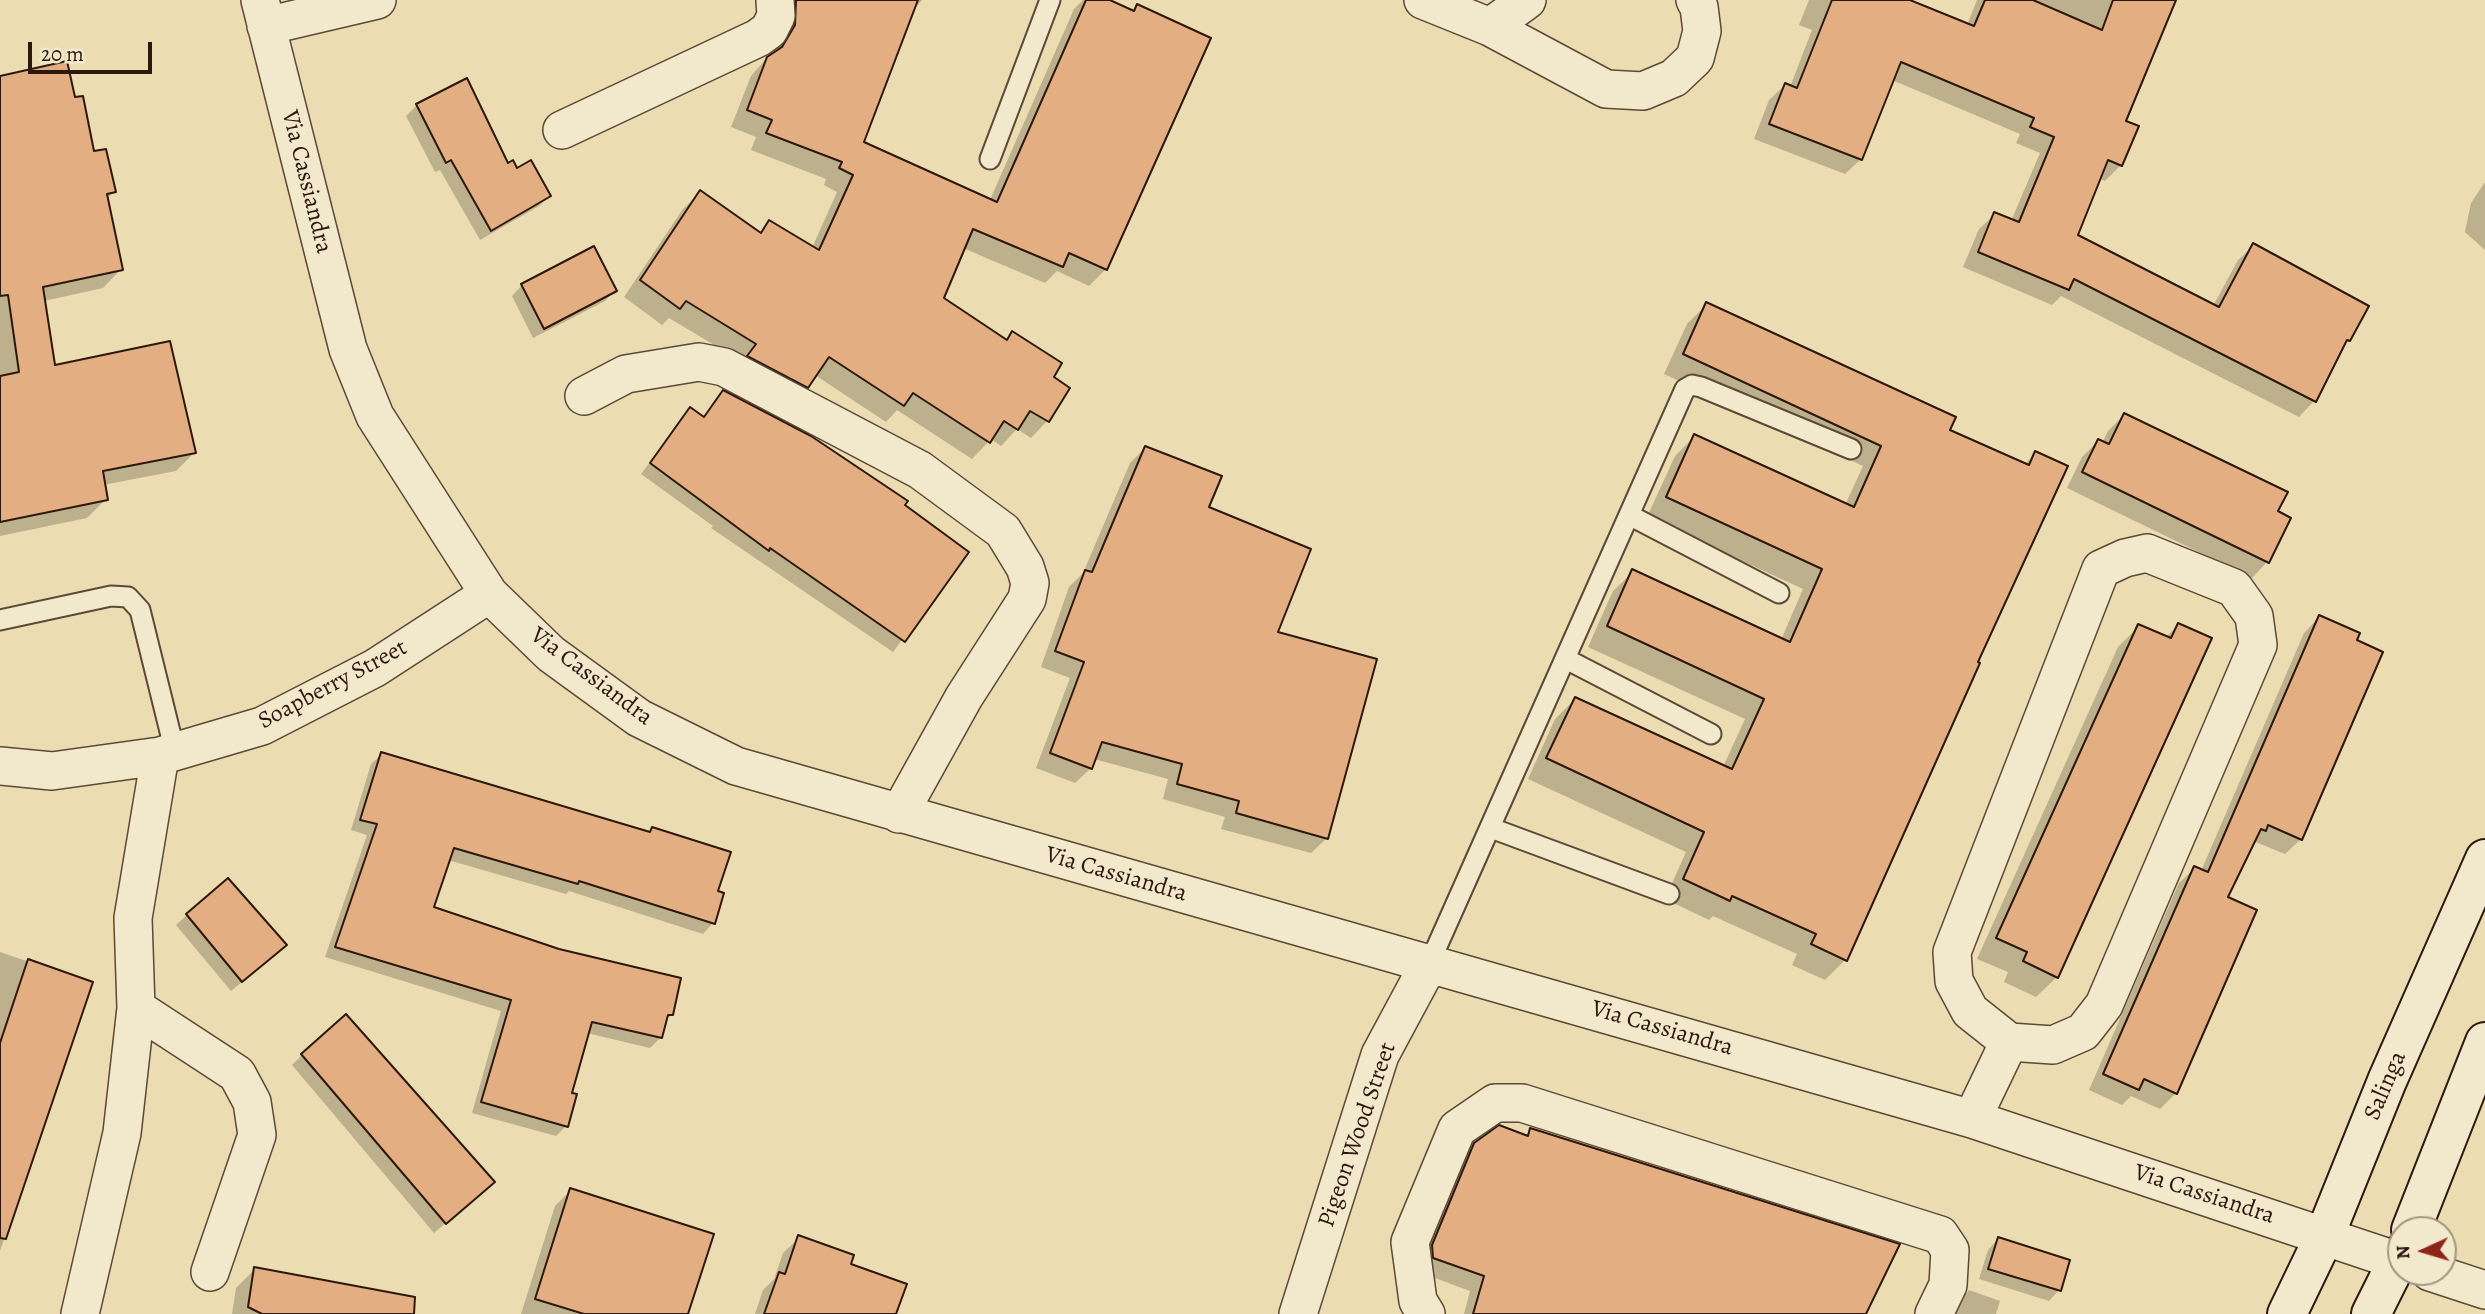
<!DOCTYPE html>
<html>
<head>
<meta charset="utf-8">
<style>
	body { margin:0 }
	#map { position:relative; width:2485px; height:1314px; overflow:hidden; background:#ebdcb1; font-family:Alegreya,serif }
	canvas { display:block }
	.north { position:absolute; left:2387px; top:1216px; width:70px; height:70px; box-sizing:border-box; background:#f2e8cc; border:2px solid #a39580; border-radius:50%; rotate:266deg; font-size:19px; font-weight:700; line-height:28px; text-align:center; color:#2d180f }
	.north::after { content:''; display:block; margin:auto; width:24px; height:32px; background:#8f2418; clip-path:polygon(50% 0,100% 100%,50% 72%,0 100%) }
	.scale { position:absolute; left:28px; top:42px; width:124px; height:32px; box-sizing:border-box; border:4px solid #2d180f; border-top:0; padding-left:9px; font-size:21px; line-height:24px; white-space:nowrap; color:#2d180f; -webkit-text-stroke:5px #f2e8cc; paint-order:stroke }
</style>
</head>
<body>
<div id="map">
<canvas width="2485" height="1314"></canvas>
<div class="north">N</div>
<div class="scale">20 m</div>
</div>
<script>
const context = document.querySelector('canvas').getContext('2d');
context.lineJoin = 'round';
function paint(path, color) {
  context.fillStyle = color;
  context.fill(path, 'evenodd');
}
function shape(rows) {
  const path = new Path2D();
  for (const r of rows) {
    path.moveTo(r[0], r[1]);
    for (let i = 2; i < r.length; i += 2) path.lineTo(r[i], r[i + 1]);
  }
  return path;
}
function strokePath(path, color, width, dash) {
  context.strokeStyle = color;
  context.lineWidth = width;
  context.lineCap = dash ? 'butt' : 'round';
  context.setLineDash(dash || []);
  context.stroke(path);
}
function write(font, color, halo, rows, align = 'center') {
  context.font = font + ' Alegreya,serif';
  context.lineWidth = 5;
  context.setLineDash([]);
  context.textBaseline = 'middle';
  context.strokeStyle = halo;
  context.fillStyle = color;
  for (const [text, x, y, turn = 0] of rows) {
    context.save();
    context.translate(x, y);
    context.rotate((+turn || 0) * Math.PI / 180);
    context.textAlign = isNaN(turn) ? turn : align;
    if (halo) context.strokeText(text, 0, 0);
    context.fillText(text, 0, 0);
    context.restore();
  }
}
paint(shape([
	[780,0,922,0,910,14,861,143,990,200,1074,9,1083,0,1106,0,1132,12,1137,7,1106,269,1089,286,1057,271,1045,283,963,248,942,298,1005,341,1013,334,1051,378,1068,389,1047,421,1031,438,1017,429,1001,446,991,439,972,459,897,410,886,422,815,375,790,403,741,361,669,318,662,325,624,297,683,209,700,193,759,233,769,222,812,248,837,192,824,185,826,179,751,150,756,137,731,127,751,76,779,44],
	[1809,0,1905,0,1967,25,1977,0,2174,0,2124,122,2121,165,2105,181,2099,178,2076,235,2213,306,2238,260,2254,245,2348,340,2341,347,2314,401,2299,417,2061,296,2052,305,1963,267,1979,229,1995,214,2011,221,2040,153,2016,143,2020,134,1892,80,1861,159,1845,174,1754,139,1769,100,1785,85,1790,87,1812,30,1799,25],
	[0,78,74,100,93,153,114,192,106,199,121,269,103,288,44,301,54,367,195,452,176,471,103,485,106,499,87,518,0,536],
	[417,105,516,170,549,196,539,206,480,240,440,170,435,172,406,116],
	[2485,182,2485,250,2465,232,2471,203],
	[522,285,615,290,605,301,533,338,512,296],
	[1707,304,1948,431,2024,465,2036,453,1975,662,1845,960,1825,980,1792,965,1797,954,1713,916,1709,920,1665,899,1686,852,1528,779,1555,719,1575,699,1723,767,1745,719,1588,647,1613,591,1633,572,1781,640,1803,589,1647,517,1675,456,1695,436,1845,505,1863,466,1664,374,1687,324],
	[724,392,903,505,967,552,893,652,711,528,713,526,641,474,690,409,703,418],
	[2124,415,2275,512,2267,562,2252,578,2067,488,2082,457,2098,441,2102,443,2108,431],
	[1145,448,1207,508,1275,633,1327,838,1311,853,1221,829,1225,817,1163,799,1168,779,1094,759,1091,768,1075,783,1036,768,1070,678,1041,667,1069,587,1083,573,1130,463],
	[2319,617,2301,839,2285,854,2253,841,2226,898,2176,1093,2160,1109,2131,1096,2122,1105,2089,1090,2179,883,2195,868,2201,871,2304,633],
	[2178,625,2057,977,2036,997,2004,982,2008,972,1977,959,2118,647,2139,626,2165,638],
	[382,754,648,833,652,829,716,892,713,923,703,934,569,891,566,894,448,860,432,908,671,1015,664,1021,661,1037,650,1048,587,1033,570,1094,566,1126,556,1136,472,1113,501,1011,325,957,367,835,351,830,371,764],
	[187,915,274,956,231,991,176,925],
	[0,952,91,983,0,1251],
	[302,1055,438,1123,441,1120,493,1182,434,1233,292,1065],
	[1531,1130,1865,1314,1464,1314,1470,1291,1419,1272,1418,1261,1460,1159,1475,1144,1524,1136],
	[571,1190,687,1314,521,1314,555,1206],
	[799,1238,849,1265,894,1314,755,1314,763,1290,774,1279,783,1253],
	[1998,1239,2059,1290,2049,1301,1979,1279,1988,1250],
	[255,1269,401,1314,232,1314,236,1288],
	[1969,1290,2000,1301,1996,1314,1950,1314]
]), '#0003');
const building = shape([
	[796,0,918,0,864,142,997,202,1086,0,1110,0,1134,11,1137,4,1211,38,1107,270,1069,253,1063,267,973,229,944,298,1007,340,1012,331,1062,363,1054,377,1070,388,1049,422,1030,411,1018,430,1004,421,990,443,913,393,904,406,829,357,808,388,747,356,756,344,686,301,680,309,640,280,700,190,761,233,769,220,819,250,853,175,839,168,842,162,766,133,772,120,747,110,767,57,782,47,795,25,796,0],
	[1832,0,1910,0,1974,26,1985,0,2033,0,2102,30,2113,0,2176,0,2126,121,2139,126,2122,166,2108,160,2078,235,2219,307,2253,243,2369,306,2350,341,2347,340,2316,402,2074,279,2069,290,1978,252,1994,212,2019,222,2054,137,2030,127,2034,118,1901,62,1862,160,1769,124,1785,83,1797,88,1832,0],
	[67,61,75,97,83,96,94,151,106,149,116,192,107,194,123,270,43,287,55,365,170,341,196,453,103,471,108,500,0,522,0,376,19,372,8,295,0,296,0,76,67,61],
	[467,78,508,163,513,160,517,168,531,160,551,196,491,231,451,160,446,163,416,104,467,78],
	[594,246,617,291,544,329,521,284,594,246],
	[1706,302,1956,417,1950,430,2029,465,2035,451,2068,466,1978,662,1980,663,1847,961,1811,944,1816,934,1732,896,1730,901,1683,879,1704,832,1546,758,1575,697,1732,769,1764,699,1607,626,1632,569,1790,642,1822,569,1666,497,1694,434,1854,507,1881,446,1683,354,1706,302],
	[723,390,811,436,908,501,905,505,969,552,905,642,770,548,769,551,650,463,690,407,704,417,723,390],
	[2124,413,2288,492,2278,511,2291,518,2269,563,2082,472,2098,439,2109,444,2124,413],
	[1145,446,1222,476,1209,507,1311,549,1278,632,1377,659,1328,839,1236,813,1239,801,1177,784,1182,764,1102,742,1092,769,1050,753,1084,662,1055,651,1085,570,1092,572,1145,446],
	[2319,615,2360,633,2357,640,2383,652,2302,840,2268,825,2266,831,2261,829,2228,897,2257,910,2177,1094,2144,1079,2139,1090,2103,1074,2194,866,2208,872,2319,615],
	[2178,623,2212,638,2058,978,2023,961,2027,952,1996,938,2138,624,2171,638,2178,623],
	[381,752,650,832,652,827,731,852,718,891,724,893,715,924,579,881,578,884,454,848,434,907,559,949,681,978,673,1015,668,1015,662,1038,592,1022,572,1093,577,1094,568,1127,481,1102,511,1000,335,947,377,824,360,820,381,752],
	[228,878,287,945,242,982,186,914,228,878],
	[28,959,93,982,6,1239,0,1238,0,1043,28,959],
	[346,1014,495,1182,446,1224,301,1054,346,1014],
	[1499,1125,1528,1136,1530,1128,1900,1244,1866,1314,1473,1314,1484,1276,1433,1258,1432,1245,1474,1143,1499,1125],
	[570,1188,714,1234,688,1314,584,1314,535,1299,570,1188],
	[798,1235,854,1255,851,1264,907,1284,896,1314,764,1314,779,1272,785,1274,798,1235],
	[1998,1237,2070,1260,2061,1291,1988,1269,1998,1237],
	[254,1267,415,1297,414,1314,262,1314,248,1307,254,1267]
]);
paint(building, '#e2ae82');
strokePath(building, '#2d180f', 2);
const lane = shape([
	[990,159,1050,0],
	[1629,515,1779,593],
	[0,620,111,596,128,597,140,610,175,752],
	[1566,659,1711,734],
	[1491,828,1669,894],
	[1430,962,1685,389,1692,385,1701,387,1851,449]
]);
const street = shape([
	[260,0,348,349,375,416,489,594,551,654,639,718,736,766,1972,1119,2401,1262],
	[1423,0,1490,27,1606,89,1643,91,1674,78,1695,58,1702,31,1699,7,1695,0],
	[266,26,377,0],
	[1490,27,1527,0],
	[562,130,758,38,769,30,776,16,775,0],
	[584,396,626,374,699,362,724,367,920,470,1003,531,1025,567,1030,583,1027,599,964,697,899,814],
	[2147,553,2234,588,2254,616,2258,645,2104,1005,2083,1032,2053,1045,2009,1042,1970,1011,1954,981,1952,952,2101,569,2125,558,2147,553],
	[0,766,52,771,160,756,262,726,375,668,489,594],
	[136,1008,237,1074,252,1102,257,1135,210,1272],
	[1972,1119,2009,1042],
	[2430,1272,2485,1290],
	[80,1314,122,1133,136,1008,133,918,160,756],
	[1298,1314,1380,1055,1430,962],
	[1426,1314,1418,1301,1410,1242,1457,1129,1495,1103,1522,1103,1940,1235,1950,1250,1948,1285,1934,1314]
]);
const secondary = shape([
	[2411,1230,2485,1042],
	[2287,1314,2325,1235,2387,1081,2485,859],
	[2371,1314,2401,1254]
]);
strokePath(lane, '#5c4938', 23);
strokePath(street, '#5c4938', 40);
strokePath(secondary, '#2d180f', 42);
strokePath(lane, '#f2e8cc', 19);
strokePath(street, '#f2e8cc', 37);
strokePath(secondary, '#f2e8cc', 38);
write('24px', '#2d180f', '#f2e8cc', [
	["Via Cassiandra",306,182,76],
	["Via Cassiandra",591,677,37],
	["Soapberry Street",333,685,-28],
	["Via Cassiandra",1116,875,16],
	["Via Cassiandra",1662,1029,16],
	["Salinga",2386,1086,-67],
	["Pigeon Wood Street",1358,1135,-71],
	["Via Cassiandra",2204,1195,18]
]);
</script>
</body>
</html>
